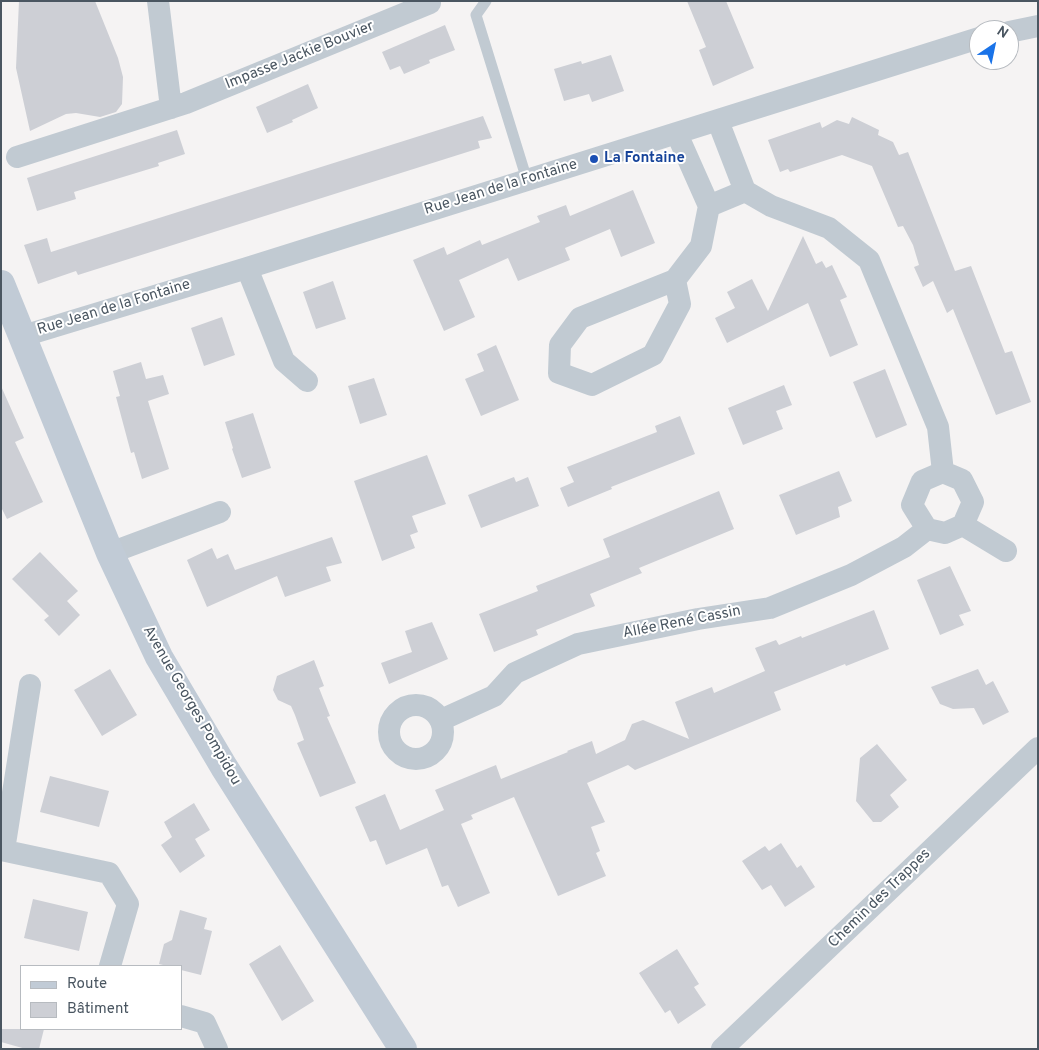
<!DOCTYPE html>
<html>
<head>
<meta charset="utf-8">
<style>
	body { margin:0 }
	#map { position:relative; width:1039px; height:1050px; overflow:hidden; background:#f5f3f3; font-family:Overpass,sans-serif }
	canvas { display:block }
	.frame { position:absolute; inset:0; border:2px solid #4a5661; pointer-events:none }
	.legend { position:absolute; left:20px; top:965px; width:162px; height:65px; box-sizing:border-box; background:#fff; border:1px solid #b7bbc0; margin:0; padding:6px 9px; list-style:none; font-size:15px; color:#4a5661 }
	.legend li { display:flex; align-items:center; gap:10px; height:25px }
	.legend b { width:25px; border:1px solid #b7bbc0 }
	.north { position:absolute; left:969px; top:20px; width:50px; height:50px; box-sizing:border-box; background:#fff; border:1px solid #b7bbc0; border-radius:50%; rotate:34deg; font-size:14px; font-weight:700; line-height:20px; text-align:center; color:#4a5661 }
	.north::after { content:''; display:block; margin:auto; width:18px; height:22px; background:#1a73e8; clip-path:polygon(50% 0,100% 100%,50% 72%,0 100%) }
</style>
</head>
<body>
<div id="map">
<canvas width="1039" height="1050"></canvas>
<div class="frame"></div>
<ul class="legend">
<li><b style="height:6px;background:#c1cbd6"></b>Route</li>
<li><b style="height:14px;background:#cdcfd5"></b>Bâtiment</li>
</ul>
<div class="north">N</div>
</div>
<script>
const context = document.querySelector('canvas').getContext('2d');
context.lineJoin = 'round';
function paint(path, color) {
  context.fillStyle = color;
  context.fill(path, 'evenodd');
}
function shape(rows) {
  const path = new Path2D();
  for (const r of rows) {
    if (r.length === 3) {
      path.moveTo(r[0] + r[2], r[1]);
      path.arc(r[0], r[1], r[2], 0, 2 * Math.PI);
      continue;
    }
    path.moveTo(r[0], r[1]);
    for (let i = 2; i < r.length; i += 2) path.lineTo(r[i], r[i + 1]);
  }
  return path;
}
function strokePath(path, color, width, dash) {
  context.strokeStyle = color;
  context.lineWidth = width;
  context.lineCap = dash ? 'butt' : 'round';
  context.setLineDash(dash || []);
  context.stroke(path);
}
function write(font, color, halo, rows, align = 'center') {
  context.font = font + ' Overpass,sans-serif';
  context.lineWidth = 4;
  context.setLineDash([]);
  context.textBaseline = 'middle';
  context.strokeStyle = halo;
  context.fillStyle = color;
  for (const [text, x, y, turn = 0] of rows) {
    context.save();
    context.translate(x, y);
    context.rotate((+turn || 0) * Math.PI / 180);
    context.textAlign = isNaN(turn) ? turn : align;
    if (halo) context.strokeText(text, 0, 0);
    context.fillText(text, 0, 0);
    context.restore();
  }
}
paint(shape([
	[19,1,95,1,118,58,123,77,122,104,116,112,100,117,76,113,66,114,30,131,16,68],
	[687,1,726,1,754,68,713,86,699,50,706,47],
	[445,25,455,50,429,60,430,63,404,74,400,66,390,70,382,52],
	[611,55,624,91,592,102,589,94,564,101,554,69,581,61,582,64],
	[308,84,318,108,292,120,293,122,267,133,256,107],
	[483,116,492,138,478,141,480,148,78,275,76,271,38,284,24,245,47,238,51,252],
	[852,117,879,130,878,135,893,142,899,155,908,152,955,271,971,266,1005,353,1012,351,1031,402,996,415,953,309,947,313,933,281,923,287,914,267,919,265,913,245,903,226,898,227,872,166,842,155,790,172,788,169,780,172,768,140,820,122,822,128,837,120,849,124],
	[177,130,185,154,158,163,159,166,74,192,76,199,37,211,27,178],
	[633,190,655,243,621,257,610,229,565,248,570,260,518,281,508,258,459,280,475,317,444,331,413,260,444,247,447,255,480,240,482,245,540,222,537,216,566,205,570,216],
	[803,236,816,264,822,261,826,268,832,265,847,297,840,300,858,345,830,357,808,303,727,343,715,318,735,308,727,292,752,279,768,311],
	[333,281,346,319,316,329,303,292],
	[222,317,235,355,204,366,191,328],
	[496,345,519,400,481,416,465,379,484,371,477,354],
	[141,362,146,379,163,375,169,394,148,401,169,469,142,479,134,452,131,453,116,397,120,396,113,371],
	[885,369,907,425,876,438,853,382],
	[374,378,387,415,360,424,348,386],
	[784,385,792,405,776,411,783,429,743,445,728,408],
	[1,386,24,438,15,442,43,502,7,519,1,507],
	[253,413,271,468,242,478,232,449,233,448,225,422],
	[680,416,695,454,611,487,612,489,568,507,560,488,574,482,567,467,657,432,655,426],
	[427,455,446,504,412,516,418,532,410,535,415,548,382,561,354,481],
	[839,471,852,501,838,507,840,517,796,535,779,495],
	[514,477,516,482,528,477,539,506,481,528,468,495],
	[719,491,734,529,639,568,642,573,590,594,595,606,536,630,538,635,494,652,479,614,538,591,536,586,610,557,603,539],
	[332,537,342,563,326,567,331,581,285,597,277,576,207,607,187,560,212,548,217,559,228,554,235,570],
	[40,552,78,591,67,601,80,615,59,636,44,620,49,616,12,579],
	[950,566,971,611,959,615,964,625,940,635,917,580],
	[874,610,889,649,846,666,845,664,774,692,781,710,635,770,628,765,587,783,605,822,591,827,600,851,596,853,606,876,558,896,514,797,471,815,473,819,461,824,490,893,458,907,448,885,442,887,427,848,386,865,376,840,370,842,355,807,385,794,400,830,444,810,435,790,496,765,501,779,568,752,567,751,592,741,596,754,625,740,632,724,643,720,689,739,675,702,712,687,714,693,765,671,755,648,776,640,779,645,801,636,802,638],
	[432,622,448,659,389,684,381,663,412,652,405,631],
	[314,660,324,686,319,688,330,716,327,717,356,783,320,797,297,743,304,740,295,715,291,706,278,700,273,690,277,676],
	[110,669,137,715,102,736,74,690],
	[978,669,986,685,993,681,1009,712,983,725,974,708,953,709,940,704,931,687],
	[877,744,907,780,890,795,899,807,881,822,873,822,856,801,860,758],
	[50,776,109,791,99,827,40,812],
	[194,803,210,830,195,839,205,856,180,873,161,845,172,837,164,822],
	[781,843,797,868,801,865,815,887,785,907,771,885,762,890,742,861,765,846,769,851],
	[33,899,88,912,79,951,24,938],
	[180,910,207,918,204,929,212,931,201,975,181,970,181,966,167,966,159,964,164,944,172,940],
	[280,945,314,1001,282,1021,249,964],
	[677,949,699,984,694,987,706,1005,678,1024,670,1010,665,1013,639,973],
	[1,1029,44,1029,39,1049,26,1049,1,1042]
]), '#cdcfd5');
strokePath(shape([
	[486,1,476,15,527,180]
]), '#c1cad2', 11);
strokePath(shape([
	[158,1,171,108],
	[1009,32,1038,26],
	[677,134,709,206,745,191,718,121],
	[17,157,186,103,430,3],
	[745,191,771,206,829,228,869,260,938,427,943,472],
	[247,268,284,361,307,381],
	[675,280,680,304,653,355,592,385,559,373,560,345,580,318,675,280,701,246,709,206],
	[23,336,247,268,979,38],
	[943,472,962,480,973,502,963,525,945,533,927,529,912,505,922,481,943,472],
	[963,525,1006,551],
	[110,553,220,512],
	[416,732,27],
	[441,720,494,696,515,673,578,644,698,619,770,608,851,575,904,547,927,529],
	[1,850,109,873,128,904,110,966],
	[4,850,30,685],
	[181,1016,205,1023,217,1049],
	[722,1049,1038,748]
]), '#c1cad2', 22);
strokePath(shape([
	[1,284,110,553,159,657,224,767,403,1049]
]), '#c1cbd6', 28);
for (const [x, y, r, color] of [
	[594,159,5,"#1a4fb4"]
]) {
  const dot = new Path2D();
  dot.arc(x, y, r, 0, 2 * Math.PI);
  context.fillStyle = color;
  context.fill(dot);
  strokePath(dot, '#fff', 2);
}
write('15px', '#4a5661', '#fff', [
	["Impasse Jackie Bouvier",300,56,-22],
	["Rue Jean de la Fontaine",501,188,-17],
	["Rue Jean de la Fontaine",114,308,-17],
	["Allée René Cassin",682,623,-11],
	["Avenue Georges Pompidou",191,706,60],
	["Chemin des Trappes",880,899,-44]
]);
write('bold 15px', '#164399', '#fff', [
	["La Fontaine",604,159]
], 'left');
</script>
</body>
</html>
